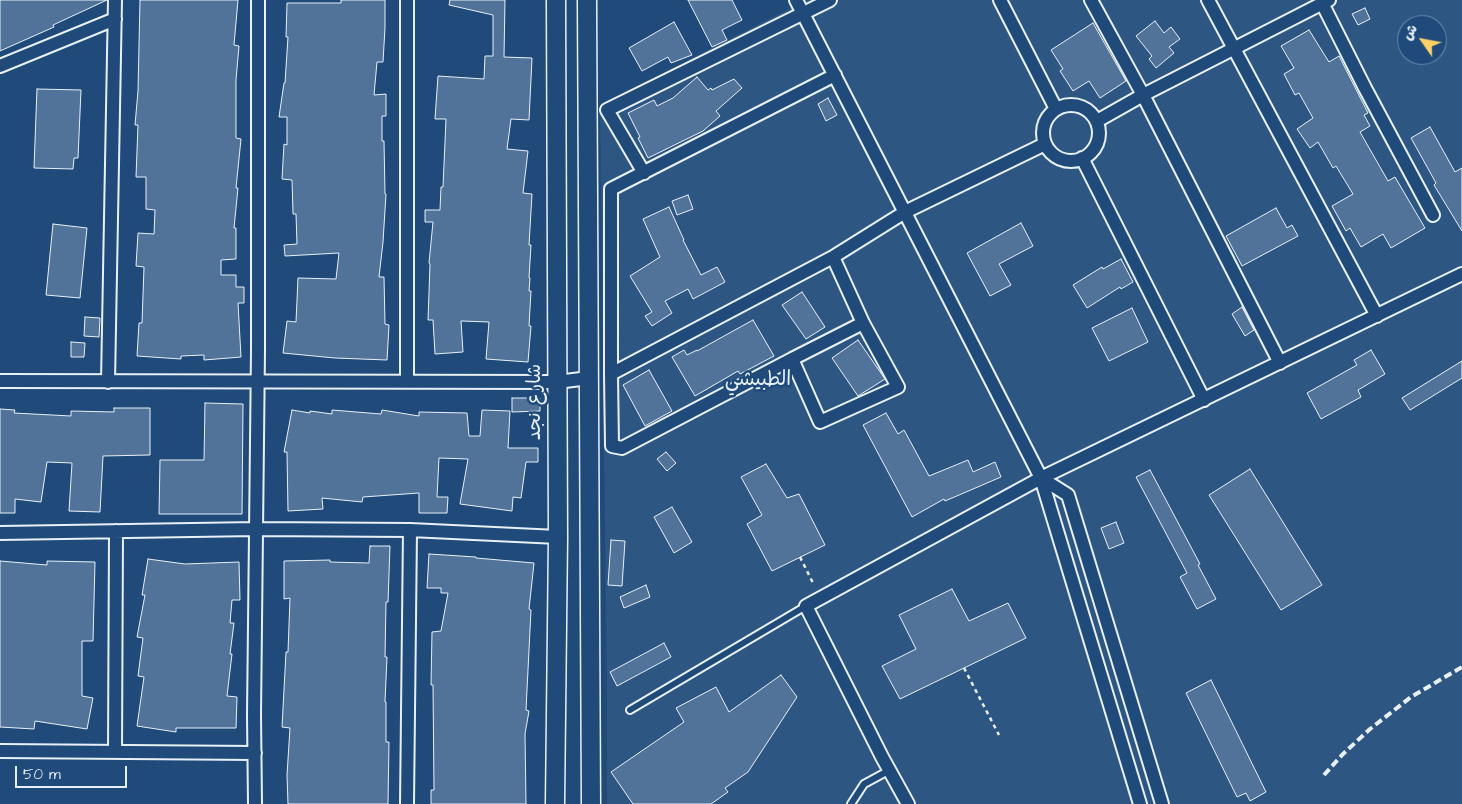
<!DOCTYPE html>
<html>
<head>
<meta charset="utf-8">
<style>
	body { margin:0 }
	#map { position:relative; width:1462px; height:804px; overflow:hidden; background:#1f4a7a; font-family:"Architects Daughter","Playpen Sans Arabic",sans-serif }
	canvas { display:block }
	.north { position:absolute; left:1397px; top:15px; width:50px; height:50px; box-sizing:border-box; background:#1f4a7a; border:1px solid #6f8dac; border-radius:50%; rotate:303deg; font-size:14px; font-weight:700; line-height:20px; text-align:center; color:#e8f1f8 }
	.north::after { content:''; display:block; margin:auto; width:18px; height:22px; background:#ffd166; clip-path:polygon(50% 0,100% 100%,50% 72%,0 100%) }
	.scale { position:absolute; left:15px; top:766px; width:112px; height:22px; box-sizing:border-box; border:2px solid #e8f1f8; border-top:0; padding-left:6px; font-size:15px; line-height:18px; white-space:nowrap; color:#e8f1f8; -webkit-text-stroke:4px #1f4a7a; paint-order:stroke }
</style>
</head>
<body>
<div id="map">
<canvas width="1462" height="804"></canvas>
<div class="north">ش</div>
<div class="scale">50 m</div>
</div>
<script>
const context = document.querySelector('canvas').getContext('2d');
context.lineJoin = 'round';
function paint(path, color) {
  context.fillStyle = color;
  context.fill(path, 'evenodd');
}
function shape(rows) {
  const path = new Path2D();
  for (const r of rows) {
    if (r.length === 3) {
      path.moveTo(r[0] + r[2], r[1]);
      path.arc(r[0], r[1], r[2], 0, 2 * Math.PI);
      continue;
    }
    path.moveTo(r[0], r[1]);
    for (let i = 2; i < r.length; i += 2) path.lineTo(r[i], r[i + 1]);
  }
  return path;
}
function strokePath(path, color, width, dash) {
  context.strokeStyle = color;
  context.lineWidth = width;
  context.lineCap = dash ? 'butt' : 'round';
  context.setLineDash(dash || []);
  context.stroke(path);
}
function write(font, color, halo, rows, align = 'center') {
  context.font = font + ' "Architects Daughter","Playpen Sans Arabic",sans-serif';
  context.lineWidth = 5;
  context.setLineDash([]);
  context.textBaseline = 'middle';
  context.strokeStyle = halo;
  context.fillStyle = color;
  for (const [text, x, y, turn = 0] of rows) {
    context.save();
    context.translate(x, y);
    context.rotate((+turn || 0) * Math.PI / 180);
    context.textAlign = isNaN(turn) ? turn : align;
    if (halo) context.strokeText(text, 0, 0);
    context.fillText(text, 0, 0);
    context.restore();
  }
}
paint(shape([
	[806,0,1462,0,1462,804,607,804,607,710,600,105],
	[1407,25,1437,25,1437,55,1407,55]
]), '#2e5683');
const building = shape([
	[0,0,107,0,53,25,54,27,0,51,0,0],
	[140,0,238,0,234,45,239,46,236,80,236,138,241,139,236,188,238,188,234,228,236,228,236,259,221,260,221,275,236,275,236,287,244,287,244,303,238,303,241,357,204,360,204,355,181,356,181,359,137,356,139,323,142,323,144,267,136,266,138,233,154,234,155,210,146,209,146,177,136,177,138,125,135,125,138,91,140,0],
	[341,0,385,0,385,28,383,62,377,62,374,95,386,94,386,116,382,116,382,141,384,141,385,194,386,194,383,242,379,277,384,277,385,324,389,325,387,360,335,358,283,353,287,321,296,322,298,278,336,279,339,253,285,256,284,245,297,244,296,214,293,214,292,180,282,179,284,144,287,145,287,117,279,117,284,83,285,83,288,37,286,37,287,3,341,3,341,0],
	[450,0,505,0,504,57,532,58,529,120,511,119,507,149,528,151,523,193,532,194,529,245,531,245,529,278,530,278,529,291,531,291,529,326,531,326,528,362,486,359,489,322,461,321,463,352,435,354,433,320,428,320,430,264,429,263,433,222,425,222,425,210,440,210,441,187,443,187,446,119,435,119,438,76,484,79,485,56,493,56,493,15,449,5,450,0],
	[688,0,732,0,742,20,722,30,727,40,712,47,688,0],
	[1365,8,1370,19,1358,25,1352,14,1365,8],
	[1155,21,1164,33,1171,27,1180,39,1169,47,1174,53,1156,68,1149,59,1152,56,1136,36,1155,21],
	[674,22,692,55,671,63,668,57,642,71,629,48,674,22],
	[1093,23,1126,81,1100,98,1089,81,1073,91,1060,71,1063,69,1051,50,1093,23],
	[1309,30,1329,62,1339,56,1368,113,1364,115,1370,126,1360,132,1388,181,1395,177,1425,228,1391,248,1383,234,1361,247,1350,228,1346,231,1332,206,1353,194,1336,166,1333,168,1318,142,1310,148,1297,129,1313,118,1299,93,1295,95,1284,74,1294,68,1281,46,1309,30],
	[697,77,708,90,711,88,712,90,734,79,742,88,716,111,720,116,703,131,648,158,638,138,640,137,628,113,654,100,657,106,673,98,697,77],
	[37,89,81,90,78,158,74,158,73,169,34,168,37,89],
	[828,98,837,115,826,121,818,104,828,98],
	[1430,127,1455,172,1462,168,1462,231,1434,185,1436,183,1411,138,1430,127],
	[688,195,693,209,677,215,672,201,688,195],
	[669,207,684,240,683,240,701,275,717,267,725,282,693,299,688,289,665,301,672,313,652,326,645,316,652,312,630,276,660,257,643,219,669,207],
	[1276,208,1287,228,1292,225,1298,236,1242,266,1226,236,1276,208],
	[1021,223,1033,246,999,264,1011,285,990,296,967,253,1021,223],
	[53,224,87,228,80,298,46,295,53,224],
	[1121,259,1133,282,1121,289,1120,287,1087,308,1073,285,1102,267,1103,269,1121,259],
	[802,292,825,327,806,339,782,305,802,292],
	[1242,307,1254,330,1245,336,1232,314,1242,307],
	[1132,308,1148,342,1109,361,1092,328,1132,308],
	[85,317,100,318,99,337,84,336,85,317],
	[753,320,774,356,740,374,738,371,695,396,672,357,684,350,687,355,697,350,697,351,753,320],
	[858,340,885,379,858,396,832,358,858,340],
	[71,342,85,343,84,357,71,357,71,342],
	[1371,350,1385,374,1358,390,1361,397,1321,419,1307,393,1357,365,1354,360,1371,350],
	[1462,361,1462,378,1410,410,1402,398,1462,361],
	[649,370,672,411,645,426,623,385,649,370],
	[512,398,540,398,540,411,512,412,512,398],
	[205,403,243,404,242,514,159,514,160,460,204,460,205,403],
	[114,408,150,408,150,455,103,456,100,512,69,511,72,463,47,462,41,502,15,499,15,513,0,513,0,409,15,410,14,413,71,416,71,411,114,412,114,408],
	[292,410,310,413,310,411,332,414,332,410,381,414,382,410,419,416,419,412,467,413,469,436,480,436,482,410,510,411,508,448,538,448,538,462,526,462,521,498,513,497,512,511,460,504,468,459,439,458,437,497,448,497,447,513,419,513,419,493,363,497,362,502,322,498,323,509,288,511,287,452,284,452,292,410],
	[886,413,898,434,904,430,929,476,968,460,973,472,995,462,1001,477,945,501,944,499,912,517,863,425,886,413],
	[666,452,676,463,667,471,657,459,666,452],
	[766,464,787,498,799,494,825,545,772,571,747,524,762,515,741,477,766,464],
	[1250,469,1322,585,1281,610,1209,495,1250,469],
	[1150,470,1200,564,1198,565,1216,599,1197,609,1180,577,1187,573,1136,477,1150,470],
	[672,507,692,542,674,553,654,517,672,507],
	[1116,522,1124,543,1109,549,1101,528,1116,522],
	[611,540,625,541,622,586,608,585,611,540],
	[370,546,390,546,388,602,386,602,385,657,387,657,385,702,386,702,386,742,389,742,388,804,288,804,287,775,290,728,282,727,286,652,288,652,290,598,284,599,284,561,330,560,330,562,369,563,370,546],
	[429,554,476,557,476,558,534,563,529,609,531,610,526,710,529,711,525,734,526,804,431,804,431,790,434,790,433,685,431,685,432,632,441,631,448,593,441,593,441,588,427,588,429,554],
	[148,559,185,564,239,562,240,600,232,600,230,623,234,623,230,654,232,654,227,696,237,697,236,728,176,728,176,732,137,726,144,677,138,676,143,638,137,637,145,595,142,595,148,559],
	[0,561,47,565,47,561,95,562,93,641,82,641,82,696,93,698,87,729,35,721,34,729,0,727,0,561],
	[646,585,650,597,624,608,620,597,646,585],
	[952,589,969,621,1008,603,1026,638,900,699,882,666,916,649,899,615,952,589],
	[664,643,671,657,617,686,610,672,664,643],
	[781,675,797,697,748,772,725,788,728,792,711,804,633,804,611,772,684,722,676,708,716,687,729,712,781,675],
	[1211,680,1266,792,1250,801,1246,793,1237,797,1186,693,1211,680]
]);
paint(building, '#517399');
strokePath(building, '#e8f1f8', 1);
const lane = shape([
	[630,710,806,606],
	[851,804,864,784,890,770]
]);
const street = shape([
	[796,0,1041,478,1140,804],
	[1000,0,1056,109],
	[1091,0,1143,95,1280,363],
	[1208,0,1377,316],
	[1322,3,1365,88,1433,215],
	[0,66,115,19],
	[1071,133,28],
	[1097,121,1143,95,1329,0],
	[1082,158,1204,400],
	[644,173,607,110,830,0],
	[833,257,905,212,1045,144],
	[792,359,863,323],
	[611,374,833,257,863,323,898,387,820,422,792,359,622,448,612,446,611,374,611,189,835,75],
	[0,381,557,382,589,378],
	[407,381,407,0],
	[108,382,115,0],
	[1041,478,1068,495,1162,804],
	[0,533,256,529,410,530,558,537],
	[0,751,255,753],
	[115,752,116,531],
	[255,804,254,715,258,350,258,0],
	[407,804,410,530],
	[908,804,882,757,806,606,1041,478,1462,274]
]);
const secondary = shape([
	[587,0,591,804],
	[555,804,558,537,556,0]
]);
strokePath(lane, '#e8f1f8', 10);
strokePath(street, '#e8f1f8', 16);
strokePath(secondary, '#e8f1f8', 21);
strokePath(shape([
	[800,557,814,585],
	[964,668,999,735]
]), '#e8f1f8', 2.5, [4, 4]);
strokePath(lane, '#1f4a7a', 6);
strokePath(street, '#1f4a7a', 12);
strokePath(secondary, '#1f4a7a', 18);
strokePath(shape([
	[1324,775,1343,754,1370,729,1411,697,1462,667]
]), '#e8f1f8', 4, [8, 4]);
write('19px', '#e8f1f8', '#1f4a7a', [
	["شارع نجد",536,402,-90]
]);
write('20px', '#e8f1f8', '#1f4a7a', [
	["الطبيشي",758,381]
]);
</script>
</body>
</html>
